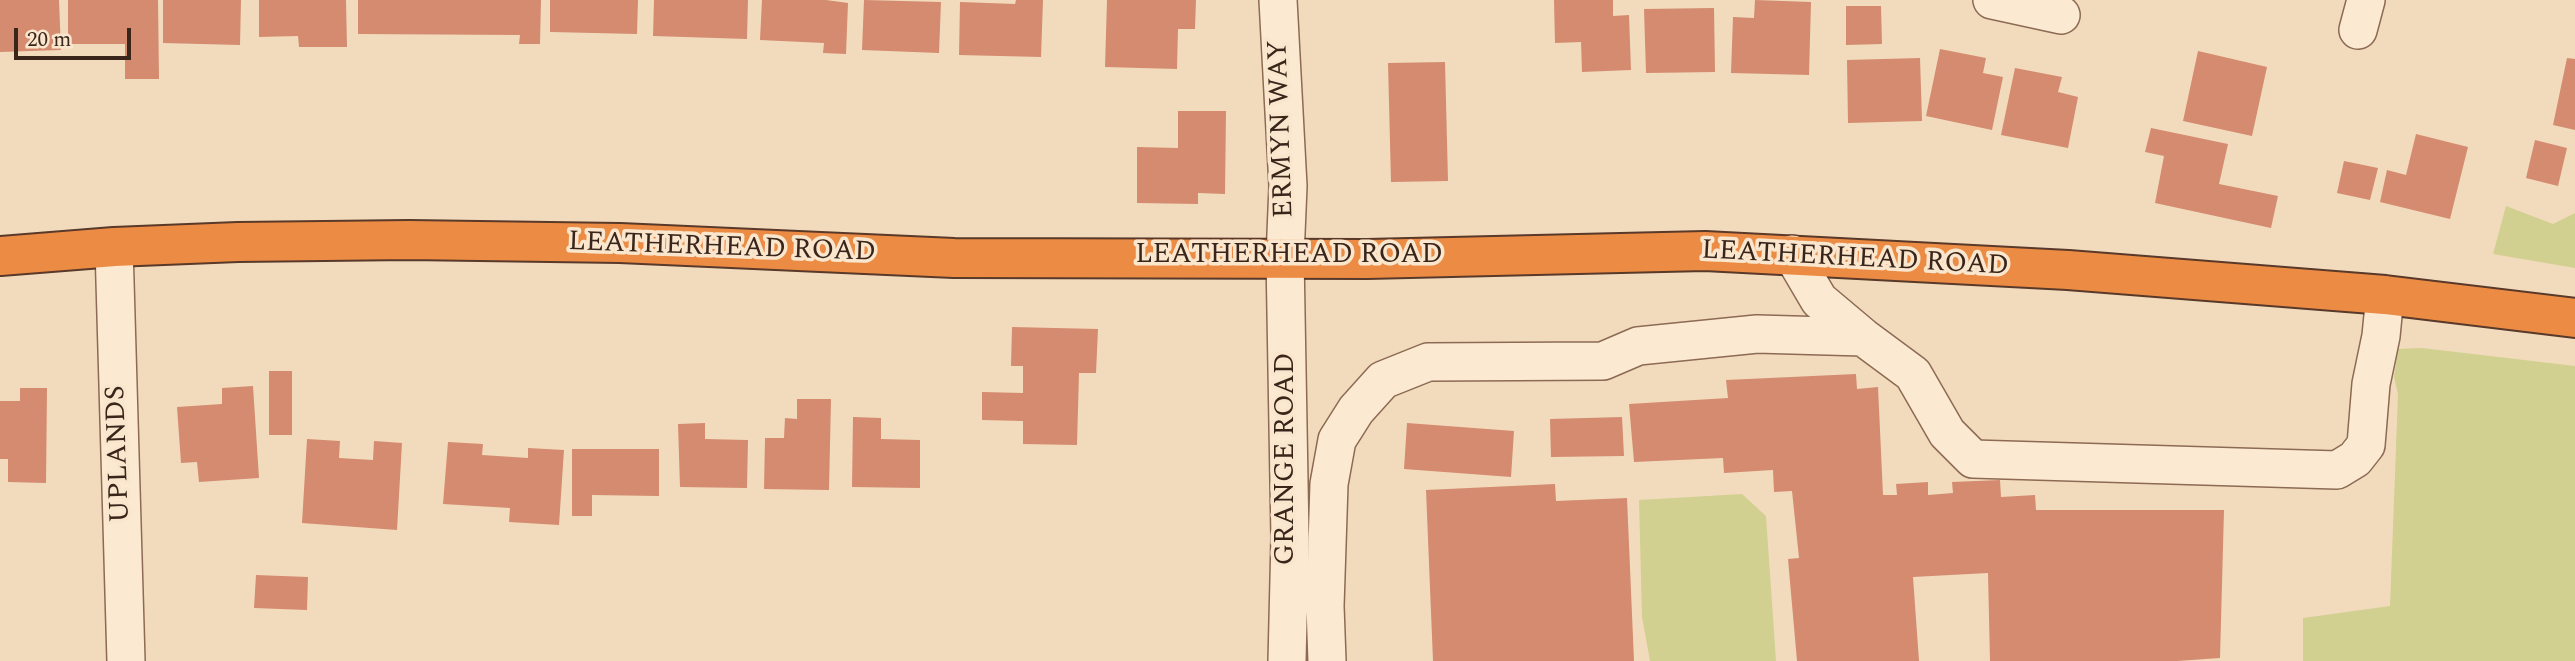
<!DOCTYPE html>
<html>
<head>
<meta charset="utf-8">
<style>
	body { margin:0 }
	#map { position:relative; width:2575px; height:661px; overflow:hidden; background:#f2dbbd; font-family:Spectral,serif }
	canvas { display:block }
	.scale { position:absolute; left:14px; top:28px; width:117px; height:32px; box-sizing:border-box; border:4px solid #3a251b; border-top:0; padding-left:9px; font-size:21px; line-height:24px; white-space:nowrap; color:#3a251b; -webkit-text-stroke:5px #f9e6cd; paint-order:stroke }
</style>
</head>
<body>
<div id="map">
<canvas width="2575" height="661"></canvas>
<div class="scale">20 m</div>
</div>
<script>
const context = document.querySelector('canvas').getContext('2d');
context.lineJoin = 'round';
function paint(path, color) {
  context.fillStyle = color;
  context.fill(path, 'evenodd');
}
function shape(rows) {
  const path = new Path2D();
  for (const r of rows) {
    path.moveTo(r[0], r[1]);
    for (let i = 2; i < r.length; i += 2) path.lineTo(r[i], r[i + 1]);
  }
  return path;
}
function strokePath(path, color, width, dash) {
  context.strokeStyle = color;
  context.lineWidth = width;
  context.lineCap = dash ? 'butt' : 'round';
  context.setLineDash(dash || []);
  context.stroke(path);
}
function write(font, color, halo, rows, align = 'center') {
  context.font = font + ' Spectral,serif';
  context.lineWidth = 7;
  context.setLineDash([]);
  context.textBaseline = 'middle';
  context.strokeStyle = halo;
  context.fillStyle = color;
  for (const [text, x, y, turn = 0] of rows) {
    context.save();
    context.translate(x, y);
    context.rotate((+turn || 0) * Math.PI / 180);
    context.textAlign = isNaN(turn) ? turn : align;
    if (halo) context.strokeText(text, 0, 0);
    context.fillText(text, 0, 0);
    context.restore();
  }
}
paint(shape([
	[2506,206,2553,224,2575,213,2575,268,2493,254],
	[2422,348,2575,366,2575,661,2303,661,2303,618,2390,606,2398,394,2394,377,2398,349],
	[1742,494,1766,516,1776,661,1650,661,1642,617,1639,500]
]), '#d1d090');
paint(shape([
	[0,0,59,0,61,50,0,52],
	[68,0,158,0,159,79,125,79,125,44,68,44],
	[163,0,241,0,240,45,163,43],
	[259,0,346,0,347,47,299,47,298,36,259,37],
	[358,0,541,0,540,44,519,44,520,35,358,34],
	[550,0,638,0,637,34,550,32],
	[654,0,748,0,747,39,653,36],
	[762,0,826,0,848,3,846,54,823,53,824,43,760,40],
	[864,0,941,2,939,53,862,50],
	[1016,0,1043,0,1041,57,959,55,960,2,1015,4],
	[1107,0,1196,0,1195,29,1178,29,1177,69,1105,67],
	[1554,0,1613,0,1613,16,1629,15,1631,70,1582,72,1581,42,1555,43],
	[1755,0,1811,2,1809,75,1731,73,1733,17,1754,18],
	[1846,6,1881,6,1882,44,1846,45],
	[1714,8,1715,72,1646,73,1644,9],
	[1940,49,1986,58,1983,73,2003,77,1992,130,1926,116],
	[2198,51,2267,67,2252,136,2183,121],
	[1920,58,1922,121,1848,123,1847,60],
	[2567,58,2575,59,2575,130,2553,125],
	[1445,62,1448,181,1391,182,1388,63],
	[2015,68,2062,77,2058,92,2078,97,2068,148,2001,135],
	[1178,111,1226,111,1225,194,1198,193,1198,204,1137,203,1137,147,1178,148],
	[2151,128,2228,144,2219,184,2278,196,2271,228,2155,203,2164,156,2145,152],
	[2416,134,2468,147,2450,219,2380,202,2387,170,2406,175],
	[2535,140,2567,148,2558,186,2526,178],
	[2344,161,2378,168,2370,200,2337,193],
	[1012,327,1098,329,1096,373,1079,373,1077,445,1023,444,1023,421,982,420,982,392,1023,393,1023,366,1011,366],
	[269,371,292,371,292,435,269,435],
	[1856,374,1857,389,1878,387,1883,495,1897,495,1896,484,1928,482,1928,495,1953,493,1952,482,2000,480,2001,497,2035,495,2036,510,2224,510,2220,658,2177,661,1990,661,1988,573,1913,577,1919,661,1797,661,1788,559,1799,558,1792,491,1774,492,1773,470,1724,473,1723,458,1634,462,1629,404,1728,398,1726,380],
	[253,386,259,478,199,482,197,462,181,463,177,407,222,404,222,388],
	[20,388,47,388,46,483,8,482,8,459,0,459,0,401,20,401],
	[797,399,831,399,829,490,764,489,765,438,784,438,785,418,797,419],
	[853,417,881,418,881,439,920,440,920,488,852,487],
	[1622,417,1624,456,1551,457,1550,419],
	[705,423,705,439,748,440,747,488,680,487,678,424],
	[1407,423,1514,431,1511,477,1404,469],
	[307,439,340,441,339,458,373,460,374,441,402,443,397,530,302,523],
	[448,442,483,444,482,455,528,458,528,448,564,450,559,525,509,522,510,508,443,504],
	[572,449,659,449,659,496,592,495,592,516,572,516],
	[1555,484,1556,501,1627,498,1634,661,1433,661,1426,490],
	[256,575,308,577,307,610,254,608]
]), '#d48b6f');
const minor = shape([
	[1278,0,1288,186,1285,257,1290,538,1287,661],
	[1992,0,2061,15],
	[2358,30,2366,0],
	[114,247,126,661],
	[1792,254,1819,300,1863,337,1913,374,1947,433,1973,459,2337,470,2355,459,2366,445,2371,384,2381,336,2385,295],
	[1327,661,1325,606,1329,484,1337,440,1356,410,1383,380,1428,362,1603,361,1638,346,1757,334,1863,337]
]);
const highway = shape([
	[0,256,114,247,238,242,409,240,620,243,954,258,1367,259,1705,251,2068,270,2385,295,2575,318]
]);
strokePath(minor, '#8c6a54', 40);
strokePath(highway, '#593929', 42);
strokePath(minor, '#fce9d1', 37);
strokePath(highway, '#ec8b44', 38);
write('28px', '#3a251b', '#f9e6cd', [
	["ERMYN WAY",1283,129,-92],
	["LEATHERHEAD ROAD",722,249,2],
	["LEATHERHEAD ROAD",1289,257],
	["LEATHERHEAD ROAD",1855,260,3],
	["UPLANDS",120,454,-92],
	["GRANGE ROAD",1288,459,-90]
]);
</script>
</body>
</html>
